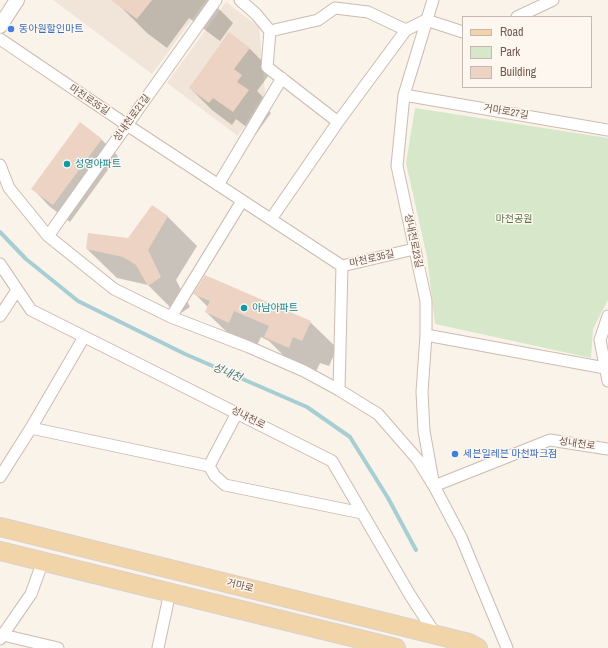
<!DOCTYPE html>
<html>
<head>
<meta charset="utf-8">
<style>
	body { margin:0 }
	#map { position:relative; width:608px; height:648px; overflow:hidden; background:#faf3ea; font-family:"Archivo Narrow",sans-serif }
	canvas { display:block }
	.legend { position:absolute; left:462px; top:16px; width:130px; height:72px; box-sizing:border-box; background:#fdf7f0; border:1px solid #c6b8b0; margin:0; padding:5px 7px; list-style:none; font-size:12px; color:#735a4f }
	.legend li { display:flex; align-items:center; gap:8px; height:20px }
	.legend b { width:20px; border:1px solid #c6b8b0 }
</style>
</head>
<body>
<div id="map">
<canvas width="608" height="648"></canvas>
<ul class="legend">
<li><b style="height:5px;background:#f2d4a9"></b>Road</li>
<li><b style="height:11px;background:#d7e7c9"></b>Park</li>
<li><b style="height:11px;background:#edd3c4"></b>Building</li>
</ul>
</div>
<script>
const context = document.querySelector('canvas').getContext('2d');
context.lineJoin = 'round';
function paint(path, color) {
  context.fillStyle = color;
  context.fill(path, 'evenodd');
}
function shape(rows) {
  const path = new Path2D();
  for (const r of rows) {
    path.moveTo(r[0], r[1]);
    for (let i = 2; i < r.length; i += 2) path.lineTo(r[i], r[i + 1]);
  }
  return path;
}
function strokePath(path, color, width, dash) {
  context.strokeStyle = color;
  context.lineWidth = width;
  context.lineCap = dash ? 'butt' : 'round';
  context.setLineDash(dash || []);
  context.stroke(path);
}
function write(font, color, halo, rows, align = 'center') {
  context.font = font + ' "Archivo Narrow","Noto Sans KR",sans-serif';
  context.lineWidth = 3;
  context.setLineDash([]);
  context.textBaseline = 'middle';
  context.strokeStyle = halo;
  context.fillStyle = color;
  for (const [text, x, y, turn = 0] of rows) {
    context.save();
    context.translate(x, y);
    context.rotate((+turn || 0) * Math.PI / 180);
    context.textAlign = isNaN(turn) ? turn : align;
    if (halo) context.strokeText(text, 0, 0);
    context.fillText(text, 0, 0);
    context.restore();
  }
}
paint(shape([
	[53,0,206,0,152,74],
	[226,2,259,27,265,93,238,136,167,83]
]), '#f1e5d9');
paint(shape([
	[415,108,608,138,608,300,593,329,591,358,435,324,427,257,406,163]
]), '#d7e7c9');
paint(shape([
	[122,0,210,0,233,23,220,41,189,18,167,48,147,33,118,4],
	[249,48,272,71,257,91,264,98,260,103,271,113,256,134,236,119,232,125,212,110,190,88],
	[101,139,118,156,70,222,49,206,33,189],
	[153,206,168,217,197,246,176,280,190,307,178,315,148,285,117,278,87,249,129,239],
	[195,294,310,322,337,348,329,366,320,363,315,374,292,364,269,341,261,337,256,348,233,338,206,312,208,307]
]), '#0003');
strokePath(shape([
	[0,232,26,259,78,301,185,354,307,407,350,437,388,498,416,550]
]), '#a7ced3', 4);
paint(shape([
	[111,0,152,0,137,19],
	[229,32,250,48,234,69,242,75,237,82,249,90,233,112,213,98,209,103,189,88],
	[80,122,102,139,53,205,31,189],
	[152,205,168,216,148,250,161,277,148,286,136,265,123,257,86,249,88,233,128,238],
	[205,275,311,321,302,341,293,337,289,348,264,337,269,326,234,311,229,323,205,312,210,301,193,294]
]), '#edd3c4');
const minor = shape([
	[240,0,256,14,270,31,267,67,338,122],
	[433,0,404,95,397,166,426,301,426,335,422,392,424,431,433,481],
	[517,17,553,0],
	[270,31,318,20,335,8,368,12,406,30],
	[0,39,127,125,342,266,414,249],
	[404,95,608,130],
	[0,165,9,188,48,236,114,289,171,317,249,347,304,371,339,390,378,414,418,460,434,486,461,537,507,648],
	[218,185,282,78],
	[271,219,338,122,406,30,426,20,463,32],
	[48,236,216,0],
	[0,264,31,310,332,461,410,595,436,635],
	[0,316,17,290],
	[608,316,600,340,608,381],
	[171,317,242,201],
	[426,335,605,368],
	[339,390,342,266],
	[31,428,209,466,215,476,225,485,362,513],
	[209,466,237,413],
	[0,477,31,428,84,337],
	[434,486,550,440,608,449],
	[3,635,58,648],
	[0,639,31,594,43,561],
	[158,648,170,592]
]);
const tertiary = shape([
	[0,26,17,0]
]);
const primary = shape([
	[0,527,469,643,478,648],
	[0,551,396,648]
]);
strokePath(minor, '#ccbbb0', 13);
strokePath(tertiary, '#ccbbb0', 16);
strokePath(primary, '#d8d1ce', 20);
strokePath(minor, '#fff', 11);
strokePath(tertiary, '#fff', 14);
strokePath(primary, '#f2d4a9', 18);
for (const [x, y, r, color] of [
	[11,29,4,"#3f7fe0"],
	[67,164,4,"#0f9aa8"],
	[244,308,4,"#0f9aa8"],
	[455,454,4,"#3f7fe0"]
]) {
  const dot = new Path2D();
  dot.arc(x, y, r, 0, 2 * Math.PI);
  context.fillStyle = color;
  context.fill(dot);
  strokePath(dot, '#fdf7f0', 1.5);
}
write('10px', '#366cbe', '#fdf7f0', [
	["동아원할인마트",19,29],
	["세븐일레븐 마천파크점",463,454]
], 'left');
write('10px', '#735a4f', '#fdf7f0', [
	["마천로35길",89,100,34],
	["거마로27길",506,112,10],
	["성내천로21길",132,118,-54],
	["성내천로23길",413,241,78],
	["마천로35길",372,259,-13],
	["성내천로",248,418,27],
	["성내천로",577,444,8],
	["거마로",240,586,14]
]);
write('10px', '#0d838f', '#fdf7f0', [
	["성영아파트",75,164],
	["아남아파트",252,308]
], 'left');
write('10px', '#587749', '#fdf7f0', [
	["마천공원",514,219]
]);
write('italic 11px', '#48777d', '#fdf7f0', [
	["성내천",227,373,23]
]);
</script>
</body>
</html>
